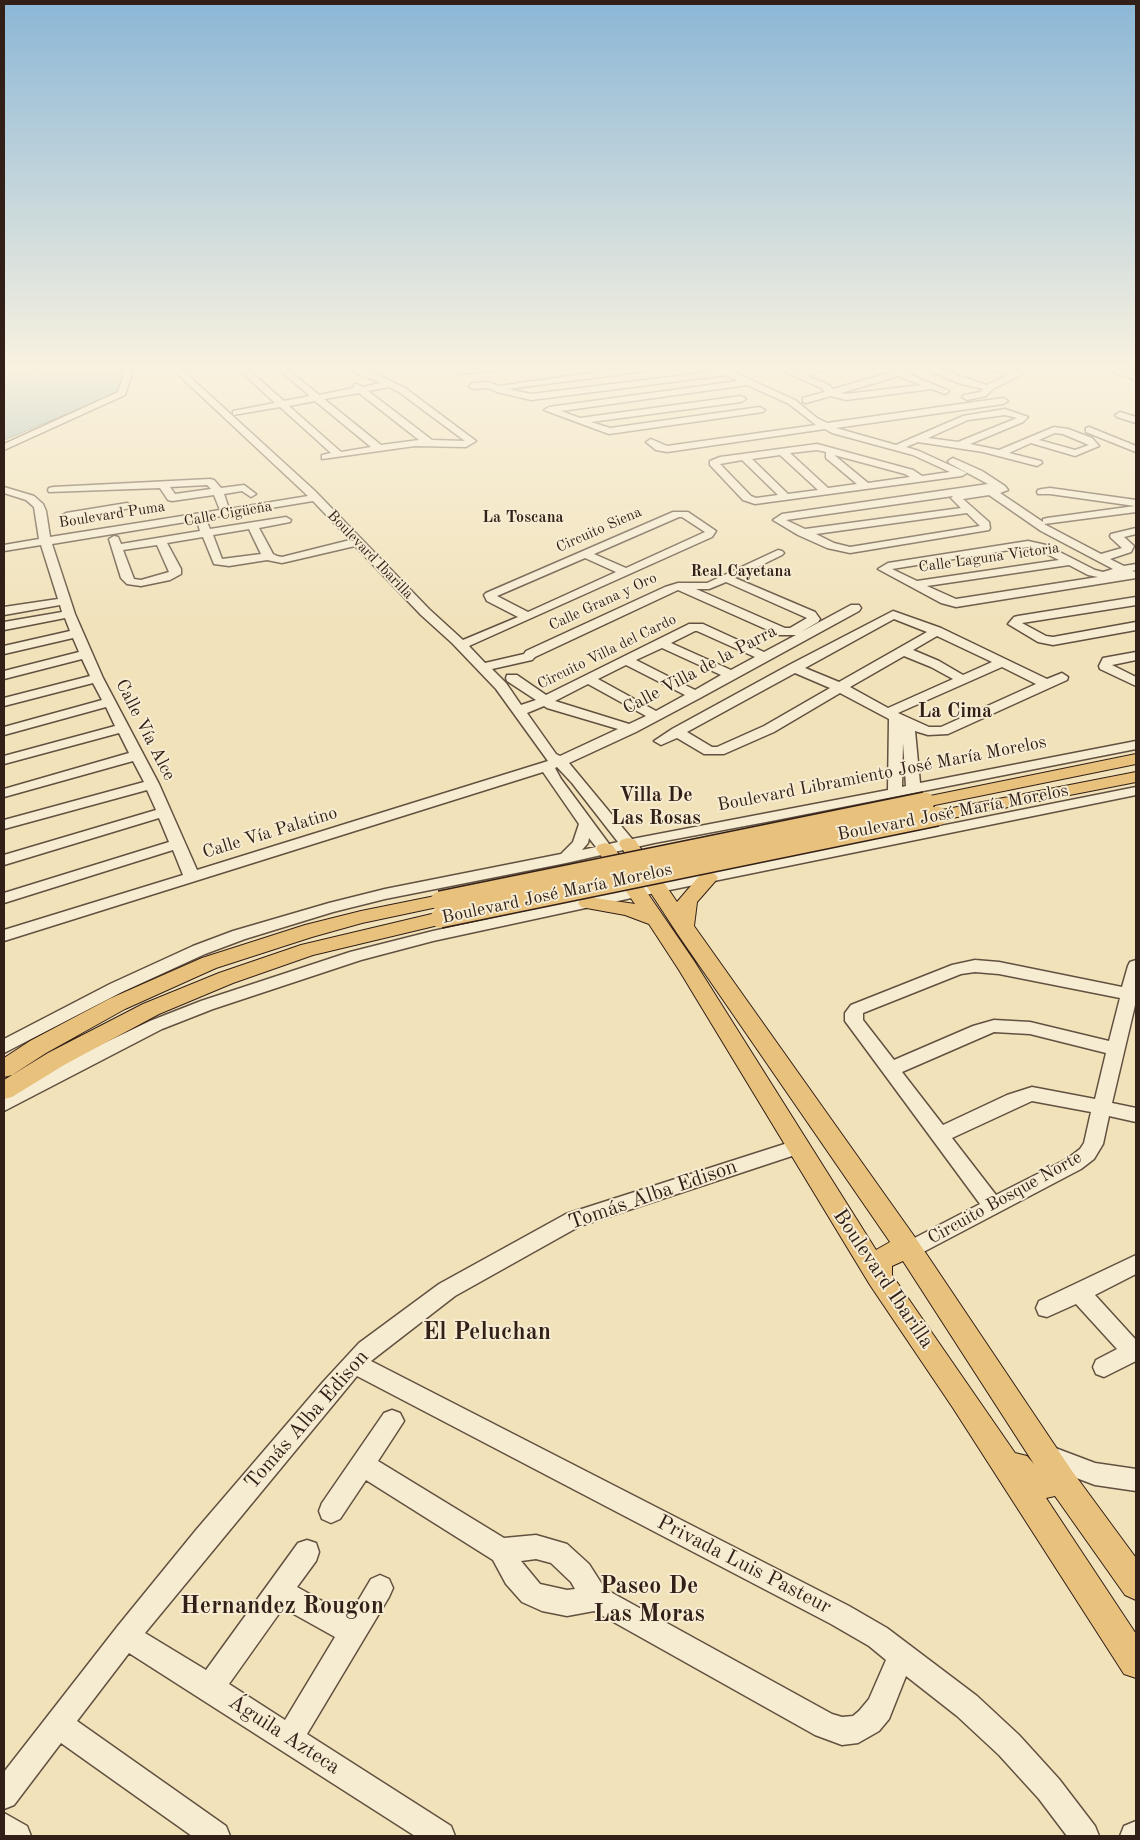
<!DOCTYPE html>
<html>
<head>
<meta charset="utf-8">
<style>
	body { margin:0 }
	#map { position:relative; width:1140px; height:1840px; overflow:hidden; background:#f1e2ba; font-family:"Old Standard TT",serif }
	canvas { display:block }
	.frame { position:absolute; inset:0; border:5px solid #321f17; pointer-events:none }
</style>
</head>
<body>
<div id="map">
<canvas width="1140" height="1840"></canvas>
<div class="frame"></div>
</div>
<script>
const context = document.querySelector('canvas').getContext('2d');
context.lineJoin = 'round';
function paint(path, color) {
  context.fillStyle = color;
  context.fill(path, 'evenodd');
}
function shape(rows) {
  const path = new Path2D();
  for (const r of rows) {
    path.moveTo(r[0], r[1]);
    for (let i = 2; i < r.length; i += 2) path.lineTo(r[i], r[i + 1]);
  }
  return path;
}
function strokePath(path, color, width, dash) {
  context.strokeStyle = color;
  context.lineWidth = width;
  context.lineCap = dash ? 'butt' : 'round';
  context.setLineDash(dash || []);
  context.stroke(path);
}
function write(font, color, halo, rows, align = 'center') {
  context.font = font + ' "Old Standard TT",serif';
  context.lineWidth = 4;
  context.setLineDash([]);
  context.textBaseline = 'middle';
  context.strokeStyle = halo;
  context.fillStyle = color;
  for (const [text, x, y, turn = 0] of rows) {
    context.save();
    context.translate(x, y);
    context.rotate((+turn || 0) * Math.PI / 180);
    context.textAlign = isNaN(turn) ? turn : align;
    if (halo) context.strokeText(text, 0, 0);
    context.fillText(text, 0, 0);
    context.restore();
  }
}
const water = shape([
	[4,366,24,366,26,371,45,370,51,366,110,366,122,379,120,392,4,440,4,366]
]);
paint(water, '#9fbbbb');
strokePath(water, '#737d79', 1);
const minor = shape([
	[120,366,128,366,131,377,125,395,4,450,4,444,118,392,123,377,120,366],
	[169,366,178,366,315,491,429,609,463,640,518,617,487,601,484,595,486,593,673,512,688,512,716,531,712,537,469,646,485,663,524,654,526,651,665,587,678,583,707,583,778,550,782,551,784,553,782,555,735,578,815,612,820,619,818,622,801,632,851,605,859,605,861,608,859,611,700,698,636,732,569,763,632,839,888,790,889,719,840,693,774,732,724,754,704,754,677,738,661,745,654,741,672,729,789,665,893,611,941,628,1047,679,1062,673,1068,677,1067,680,948,734,928,735,915,731,920,783,1136,741,1136,749,766,822,654,843,566,863,385,899,333,912,245,939,205,954,122,992,4,1053,4,1039,110,984,193,946,233,931,329,903,385,889,561,854,573,842,579,824,543,772,4,941,4,930,183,875,173,850,4,903,4,893,169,842,159,818,4,865,4,855,156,810,147,790,4,829,4,820,144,782,133,761,4,797,4,789,129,753,119,733,4,764,4,756,115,726,106,707,4,735,4,727,102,700,93,683,4,706,4,698,90,676,82,659,4,679,4,671,79,652,73,638,4,654,4,646,70,631,65,618,4,630,4,622,62,612,60,605,4,615,4,607,58,599,41,545,4,551,4,545,39,539,34,507,26,500,4,493,4,487,34,496,43,504,46,511,50,537,220,510,214,495,172,501,168,500,160,488,49,492,48,490,49,488,53,487,210,479,214,480,221,488,244,485,256,494,251,497,242,491,224,494,229,509,308,496,169,366],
	[207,485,211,489,175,494,170,487,207,485],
	[313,501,350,540,282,557,277,556,273,554,259,528,290,522,291,520,286,517,210,529,207,522,203,521,198,524,200,531,121,544,118,537,114,536,109,539,121,578,127,584,141,586,170,580,181,574,181,569,167,543,203,537,214,564,229,566,267,560,282,563,355,546,421,615,452,643,496,689,548,761,197,870,159,784,103,678,75,614,52,544,313,501],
	[679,517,682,517,705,532,626,568,594,554,679,517],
	[249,529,261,554,222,559,213,535,249,529],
	[157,545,169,572,141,580,134,579,123,550,157,545],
	[585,558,616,572,528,612,497,596,585,558],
	[726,582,807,618,790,628,785,628,696,589,709,589,726,582],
	[678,590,779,635,796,635,764,652,703,624,689,624,546,695,517,675,507,675,506,678,507,681,536,700,521,705,506,683,492,669,532,660,535,657,678,590],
	[894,619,927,632,839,682,805,668,894,619],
	[695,631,697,631,755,657,731,670,671,643,695,631],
	[937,636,992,662,963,675,939,661,913,650,937,636],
	[662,648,721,675,695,690,636,660,662,648],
	[904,656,931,667,953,679,888,708,850,687,904,656],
	[626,665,685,695,656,711,598,679,626,665],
	[1002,667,1036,684,941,727,929,727,898,713,1002,667],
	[795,673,830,688,764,726,717,747,712,747,687,732,795,673],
	[588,684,646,716,629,724,555,701,588,684],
	[544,706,547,708,618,729,560,756,556,754,527,713,544,706],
	[903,743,906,786,902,787,903,743],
	[557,767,572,783,618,842,609,844,561,779,555,768,557,767],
	[589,838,596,847,582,850,588,843,589,838],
	[235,366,244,366,284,401,310,396,275,366,284,366,319,395,353,388,354,385,357,384,362,387,381,383,340,366,354,366,368,370,405,388,476,441,466,447,415,446,322,459,322,455,331,453,280,407,233,415,233,411,275,403,235,366],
	[389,387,399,392,465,441,432,440,368,391,389,387],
	[359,393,419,440,381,445,324,399,359,393],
	[315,401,371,447,341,452,289,406,315,401],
	[440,366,461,368,513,366,509,369,461,374,440,366],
	[640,366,665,366,661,369,508,389,531,394,718,371,709,366,720,366,795,400,817,418,827,423,1003,398,1008,401,1003,404,836,428,896,445,963,416,1005,409,1028,417,1023,422,970,444,999,450,1054,427,1068,429,1092,438,1099,446,1075,456,1031,443,1009,453,1041,461,1042,463,1037,466,983,452,918,442,906,447,919,451,967,473,962,476,755,504,743,500,710,465,710,461,720,457,817,444,913,470,922,476,950,472,913,455,832,433,825,429,667,452,656,450,646,442,651,439,667,446,816,425,789,404,747,385,561,411,580,418,741,396,746,399,741,402,591,422,610,428,760,407,765,410,763,412,609,434,544,410,549,407,738,381,726,375,531,400,497,392,488,388,473,389,469,386,473,383,489,382,499,386,640,366],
	[1005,415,1017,418,958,442,928,438,968,420,1005,415],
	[1055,433,1063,434,1089,445,1075,450,1039,440,1055,433],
	[817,450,826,452,826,458,857,484,828,488,790,453,817,450],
	[780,455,818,490,788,494,752,459,780,455],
	[834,455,905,474,910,477,868,483,834,455],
	[742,460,778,495,756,498,751,496,720,464,742,460],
	[771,366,783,366,799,373,819,366,832,366,807,376,827,384,833,389,899,370,949,391,945,394,932,389,846,400,831,396,806,403,803,402,803,398,825,392,821,388,771,366],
	[899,376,921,385,846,394,841,393,899,376],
	[917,366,929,366,987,385,1008,375,983,366,997,366,1016,372,1028,366,1039,366,993,389,986,396,967,400,962,397,964,395,980,392,983,389,961,384,917,366],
	[1094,366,1108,366,1136,374,1136,380,1094,366],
	[1120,412,1136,417,1136,423,1117,417,1115,415,1120,412],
	[1089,427,1136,446,1136,452,1086,432,1086,428,1089,427],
	[953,458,982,471,1005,486,1008,490,1000,493,1043,522,1043,519,1047,518,1135,506,1050,494,1038,494,1037,492,1038,490,1042,489,1050,488,1136,500,1136,512,1044,524,1101,554,1122,548,1111,538,1110,536,1111,534,1136,528,1136,534,1124,537,1134,546,1131,552,1110,559,1124,566,1136,564,1136,570,1132,571,1136,572,1136,578,956,607,941,603,878,569,888,563,1028,541,1046,545,1095,570,1103,572,1113,569,1041,531,989,495,963,499,989,522,990,528,989,530,850,553,827,548,798,535,773,520,782,514,988,484,949,463,948,461,953,458],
	[953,496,951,498,961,508,805,529,786,520,953,496],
	[967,513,980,526,850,547,834,543,816,534,967,513],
	[1028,547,1039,550,1059,560,917,581,892,569,1028,547],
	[1069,565,1088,575,1098,577,956,599,927,586,1069,565],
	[127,503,132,506,131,508,66,519,61,516,66,513,127,503],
	[1136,597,1136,605,1022,623,1046,636,1053,637,1136,622,1136,630,1053,645,1038,642,1008,624,1014,617,1018,616,1136,597],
	[1136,652,1136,660,1112,665,1136,677,1136,686,1100,669,1099,666,1103,658,1136,652],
	[1136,787,1136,795,650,894,433,941,361,960,213,1009,162,1029,4,1111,4,1095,48,1070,150,1021,201,1001,350,952,433,931,650,884,1136,787],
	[975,960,999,962,1122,987,1128,966,1130,962,1136,960,1136,1001,1112,1103,1136,1108,1136,1122,1109,1116,1103,1144,1094,1159,1081,1169,910,1259,903,1256,900,1250,903,1244,980,1204,848,1025,845,1021,845,1013,851,1005,952,965,975,960],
	[975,972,999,974,1120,998,1109,1041,1030,1022,994,1020,973,1026,894,1060,863,1020,863,1013,961,974,975,972],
	[994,1032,1030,1034,1106,1053,1095,1099,1032,1087,1007,1095,943,1125,902,1072,994,1032],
	[1032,1101,1091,1112,1084,1143,1080,1149,1067,1159,996,1195,952,1138,1032,1101],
	[797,1140,804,1142,807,1147,804,1152,580,1226,455,1296,371,1361,849,1606,887,1628,977,1696,1019,1735,1059,1779,1095,1826,1099,1836,1067,1836,1039,1799,999,1755,957,1716,906,1676,889,1719,879,1731,858,1743,842,1745,815,1735,594,1611,567,1616,542,1611,522,1602,506,1584,493,1560,366,1480,340,1519,331,1523,322,1519,319,1511,322,1503,384,1413,392,1410,400,1413,404,1421,378,1461,504,1538,536,1535,567,1544,589,1564,605,1589,832,1714,842,1717,853,1716,859,1711,869,1699,886,1660,869,1646,831,1624,357,1376,145,1633,206,1670,298,1543,307,1540,316,1543,319,1552,316,1561,297,1587,349,1616,371,1579,380,1575,389,1579,393,1588,389,1597,307,1734,451,1826,455,1836,415,1836,129,1653,77,1721,226,1826,230,1836,192,1836,61,1743,14,1805,4,1809,4,1772,117,1627,196,1530,323,1382,359,1343,439,1284,566,1214,797,1140],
	[536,1559,551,1563,571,1582,575,1589,567,1590,540,1584,521,1561,536,1559],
	[283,1608,335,1637,285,1720,229,1684,283,1608],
	[1136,1255,1136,1274,1095,1295,1136,1340,1136,1361,1104,1377,1096,1374,1093,1367,1096,1360,1117,1349,1076,1304,1047,1317,1039,1315,1036,1308,1039,1301,1136,1255],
	[1050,1446,1095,1463,1136,1469,1136,1491,1095,1485,1042,1465,1038,1457,1042,1449,1050,1446],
	[4,1813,27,1826,31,1836,4,1836,4,1813],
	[1136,1821,1136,1836,1120,1836,1124,1826,1136,1821]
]);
const major = shape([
	[1136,754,1136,764,925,807,919,806,916,802,919,798,925,797,1136,754],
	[1136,772,1136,782,937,821,931,820,928,816,931,812,937,811,1136,772],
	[628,838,635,840,677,902,701,874,708,872,715,874,718,878,697,902,694,926,919,1243,1072,1471,1136,1558,1136,1600,1125,1595,1055,1496,1046,1498,1136,1634,1136,1678,1124,1674,953,1408,870,1285,679,970,649,924,625,915,581,907,578,903,581,899,588,897,635,904,596,849,598,845,605,843,612,845,644,888,694,961,876,1250,890,1242,677,933,619,844,621,840,628,838],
	[903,1261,1034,1464,1027,1456,1015,1453,892,1275,892,1266,903,1261],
	[440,895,447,897,450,901,447,905,362,923,312,937,216,968,125,1009,46,1053,12,1075,4,1077,4,1058,30,1041,109,999,202,958,305,925,361,911,440,895],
	[440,912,447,913,450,918,447,923,313,955,233,983,159,1014,64,1065,12,1097,4,1099,4,1080,48,1053,143,1004,219,973,301,945,440,912]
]);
strokePath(minor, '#625040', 3);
strokePath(major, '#321f17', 2);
paint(minor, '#f6ecd2');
paint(major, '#e8c17d');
const majorBridge = shape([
	[440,901,925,802],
	[440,918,937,816]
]);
strokePath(majorBridge, '#321f17', 22, []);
strokePath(majorBridge, '#e8c17d', 19);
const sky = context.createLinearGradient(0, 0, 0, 624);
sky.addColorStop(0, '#8bb7d6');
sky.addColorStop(0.59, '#f9f2e0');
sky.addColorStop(1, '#f9f2e000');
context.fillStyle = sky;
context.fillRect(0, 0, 1140, 624);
write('15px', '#321f17', '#f6ecd2', [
	["Calle Cigüeña",228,514,-10],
	["Boulevard Puma",112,515,-9],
	["Circuito Siena",599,530,-24],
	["Boulevard Ibarilla",370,555,46],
	["Calle Laguna Victoria",989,558,-8],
	["Calle Grana y Oro",603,602,-25],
	["Circuito Villa del Cardo",607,652,-26]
]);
write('bold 16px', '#321f17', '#f6ecd2', [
	["La Toscana",523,518],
	["Real Cayetana",741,572]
]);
write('18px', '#321f17', '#f6ecd2', [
	["Calle Villa de la Parra",700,670,-28],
	["Calle Vía Alce",145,730,63],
	["Boulevard Libramiento José María Morelos",882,774,-11],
	["Boulevard José María Morelos",953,813,-11],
	["Calle Vía Palatino",270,833,-17],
	["Boulevard José María Morelos",557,894,-12],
	["Circuito Bosque Norte",1005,1198,-29]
]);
write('bold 20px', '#321f17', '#f6ecd2', [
	["La Cima",955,712],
	["Villa De",656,796],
	["Las Rosas",656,819]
]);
write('21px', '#321f17', '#f6ecd2', [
	["Tomás Alba Edison",653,1195,-19],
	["Boulevard Ibarilla",883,1279,56],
	["Tomás Alba Edison",307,1420,-49],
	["Privada Luis Pasteur",744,1565,27],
	["Águila Azteca",284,1735,33]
]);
write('bold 24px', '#321f17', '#f6ecd2', [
	["El Peluchan",487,1333],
	["Paseo De",649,1587],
	["Las Moras",649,1615],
	["Hernandez Rougon",282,1607]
]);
</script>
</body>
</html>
